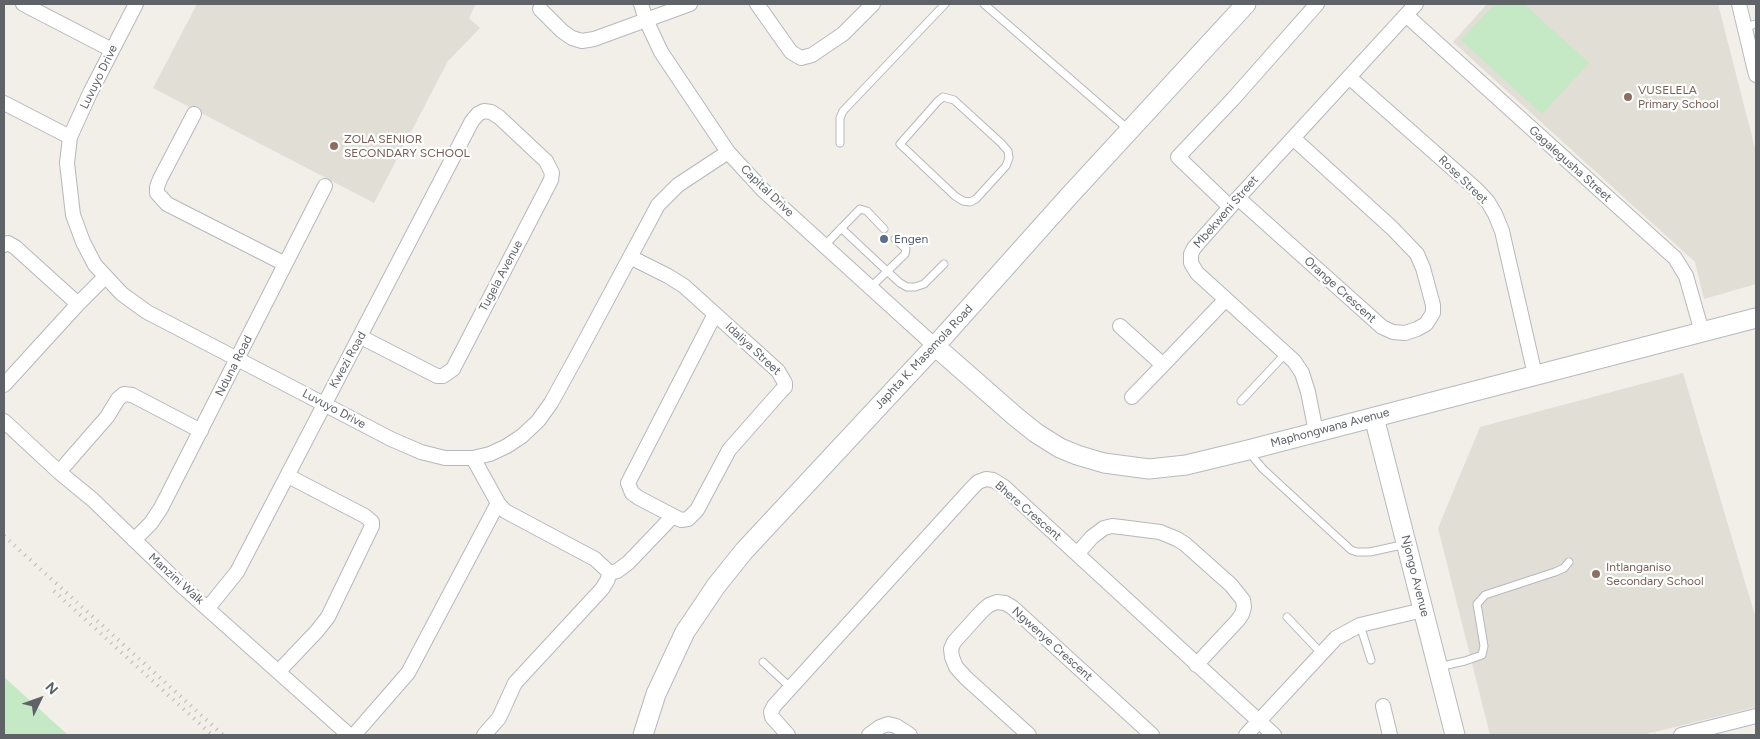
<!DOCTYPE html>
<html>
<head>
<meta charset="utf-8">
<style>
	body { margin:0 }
	#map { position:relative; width:1760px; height:739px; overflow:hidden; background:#f1efe8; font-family:Figtree,sans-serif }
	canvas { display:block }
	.frame { position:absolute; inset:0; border:5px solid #5f6368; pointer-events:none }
	.north { position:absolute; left:15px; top:674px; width:50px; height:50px; -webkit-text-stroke:4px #fff; paint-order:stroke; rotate:48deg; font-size:14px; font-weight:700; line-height:20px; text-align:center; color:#5f6368 }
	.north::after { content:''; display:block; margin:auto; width:18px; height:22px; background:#5f6368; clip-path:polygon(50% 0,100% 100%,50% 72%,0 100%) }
</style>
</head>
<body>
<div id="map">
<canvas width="1760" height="739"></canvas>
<div class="frame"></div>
<div class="north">N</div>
</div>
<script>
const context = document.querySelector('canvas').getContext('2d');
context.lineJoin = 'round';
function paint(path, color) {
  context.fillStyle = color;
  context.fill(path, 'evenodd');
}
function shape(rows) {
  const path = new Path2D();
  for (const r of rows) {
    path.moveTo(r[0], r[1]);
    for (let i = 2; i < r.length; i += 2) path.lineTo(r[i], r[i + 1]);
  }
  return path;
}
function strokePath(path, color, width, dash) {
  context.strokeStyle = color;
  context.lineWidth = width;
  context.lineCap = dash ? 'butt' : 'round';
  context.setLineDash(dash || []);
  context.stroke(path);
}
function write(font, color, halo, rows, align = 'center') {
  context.font = font + ' Figtree,sans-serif';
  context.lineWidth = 4.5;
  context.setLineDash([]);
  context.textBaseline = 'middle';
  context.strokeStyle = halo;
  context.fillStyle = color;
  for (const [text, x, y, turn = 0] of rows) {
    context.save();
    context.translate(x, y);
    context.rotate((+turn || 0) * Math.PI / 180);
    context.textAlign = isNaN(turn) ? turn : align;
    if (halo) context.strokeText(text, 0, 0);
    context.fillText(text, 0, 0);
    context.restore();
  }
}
paint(shape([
	[197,4,476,4,469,18,480,28,448,61,374,203,153,88],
	[1487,4,1718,4,1756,152,1756,284,1704,299,1695,262,1453,42],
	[1683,373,1756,619,1756,707,1655,732,1655,735,1652,735,1654,734,1654,732,1643,735,1490,735,1438,528,1480,427]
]), '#e1ded6');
paint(shape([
	[1495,4,1524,4,1589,63,1542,114,1461,40],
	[4,677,68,735,4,735]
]), '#c5e8c5');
const lane = shape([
	[984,4,1129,130],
	[1745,27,1756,24],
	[943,97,954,100,1001,143,1008,151,1009,158,1006,166,976,199,970,202,963,201,955,196,900,144,938,101,943,97],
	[840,143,840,118,843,111,945,4],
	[841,228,887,271,900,283,907,287,915,287,924,284,944,264],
	[825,245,860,209,867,211,884,229],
	[871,287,905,254,906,249,895,239],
	[1241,401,1286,353],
	[1248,451,1263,469,1351,550,1357,552,1370,552,1406,544],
	[1287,617,1321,653],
	[1360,625,1371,660],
	[763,662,790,687],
	[1438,667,1465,661,1482,655,1484,646,1477,604,1485,595,1555,572,1564,568,1569,562]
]);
const street = shape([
	[23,4,112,50],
	[136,4,90,93,70,137,67,163,73,215,83,242,95,265,122,294,147,312,391,439,421,452,445,458,473,458,490,454,507,446,522,436,538,421,551,403,578,354,658,205,678,185,728,152],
	[641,4,646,20,661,52,728,152,763,190,935,346],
	[757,4,791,52,801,58,812,55,843,34,873,4],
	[1739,4,1756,75],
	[540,9,562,31,572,38,582,41,594,39,690,4],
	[1406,15,1675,258,1686,276,1702,332],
	[1349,77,1477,190,1488,202,1495,214,1502,231,1535,375],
	[4,103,70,137],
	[194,114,160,179,157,187,157,193,167,204,285,264],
	[1238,198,1382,327,1393,332,1405,333,1417,329,1426,324,1433,313,1433,305,1423,268,1417,254,1392,228,1293,138],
	[1230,207,1178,157,1233,99,1317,4],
	[4,245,8,243,15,247,78,304],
	[630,257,668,276,684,286,715,314,778,371,785,383,785,387,781,391,729,450,697,510,688,519,681,520,639,498,632,493,628,483,715,314],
	[1120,326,1163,365,1226,299],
	[4,385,78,304,105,277],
	[1132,397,1163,365],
	[4,421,59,472,93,500,182,586,349,735],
	[1316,432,1308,392,1302,373,1294,361,1197,273,1191,263,1191,254,1194,248,1238,198,1416,4],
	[473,458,498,503,505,511,595,559,610,573],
	[59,472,107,417,118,399,124,394,132,395,201,431],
	[134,540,151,523,161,508,325,186],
	[1077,554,1092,537,1104,528,1112,526,1121,527,1160,532,1177,539,1185,544,1231,585,1243,600,1244,607,1242,614,1238,620,1196,665],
	[610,573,617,571,628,563,673,516],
	[208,608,237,572,472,121,478,114,484,111,491,112,499,117,546,161,552,173,551,180,453,369,443,376,437,376,361,337],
	[279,671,317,631,328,617,372,526,372,522,365,516,288,476],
	[1383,706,1390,735],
	[354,735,408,673,498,503],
	[484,735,499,718,515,683,602,589,607,581,610,573],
	[788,735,772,717,771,712,774,706,972,488,978,482,986,479,993,480,1003,486,1274,735],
	[869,735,880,727,888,724,896,726,910,735],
	[1029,735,966,678,956,667,952,657,951,649,954,642,982,611,989,605,997,602,1005,603,1012,607,1152,735],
	[1246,735,1336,638,1360,625,1423,610],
	[1681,735,1756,716]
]);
const secondary = shape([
	[935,346,1016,417,1036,433,1060,448,1077,455,1104,463,1149,469,1186,465,1248,450,1756,318],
	[1374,417,1455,735],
	[643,735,656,694,685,632,716,586,744,551,935,346,1070,195,1246,4]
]);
strokePath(lane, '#b5b8bc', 9);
strokePath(street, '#b5b8bc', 16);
strokePath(secondary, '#b6babf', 21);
strokePath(lane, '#fff', 7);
strokePath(street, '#fff', 14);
strokePath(secondary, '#fff', 19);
strokePath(shape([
	[4,536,223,735],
	[54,591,212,735]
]), '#b6b7b8', 4, [1, 6]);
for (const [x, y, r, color] of [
	[1628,97,5,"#8d6e63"],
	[334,146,5,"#8d6e63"],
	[884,239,5,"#5c6f8a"],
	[1596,574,5,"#8d6e63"]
]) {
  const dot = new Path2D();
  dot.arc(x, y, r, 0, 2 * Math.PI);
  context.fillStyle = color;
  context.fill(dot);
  strokePath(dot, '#fff', 2);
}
write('12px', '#5f6368', '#fff', [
	["Luvuyo Drive",99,77,-64],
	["Gagalegusha Street",1570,164,42],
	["Rose Street",1463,180,44],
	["Capital Drive",767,191,44],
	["Mbekweni Street",1226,212,-49],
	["Tugela Avenue",501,276,-62],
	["Orange Crescent",1340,290,42],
	["Idaliya Street",753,349,43],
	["Japhta K. Masemola Road",924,357,-47],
	["Kwezi Road",348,360,-61],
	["Nduna Road",234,366,-63],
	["Luvuyo Drive",334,409,28],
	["Maphongwana Avenue",1330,428,-15],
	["Bhere Crescent",1028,511,41],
	["Njongo Avenue",1415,576,76],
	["Manzini Walk",176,579,42],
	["Ngwenye Crescent",1052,644,42]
]);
write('12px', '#785e54', '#fff', [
	["VUSELELA",1638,90],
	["Primary School",1638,104],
	["ZOLA SENIOR",344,139],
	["SECONDARY SCHOOL",344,153],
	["Intlanganiso",1606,567],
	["Secondary School",1606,581]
], 'left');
write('12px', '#4e5e75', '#fff', [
	["Engen",894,239]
], 'left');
</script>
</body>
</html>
